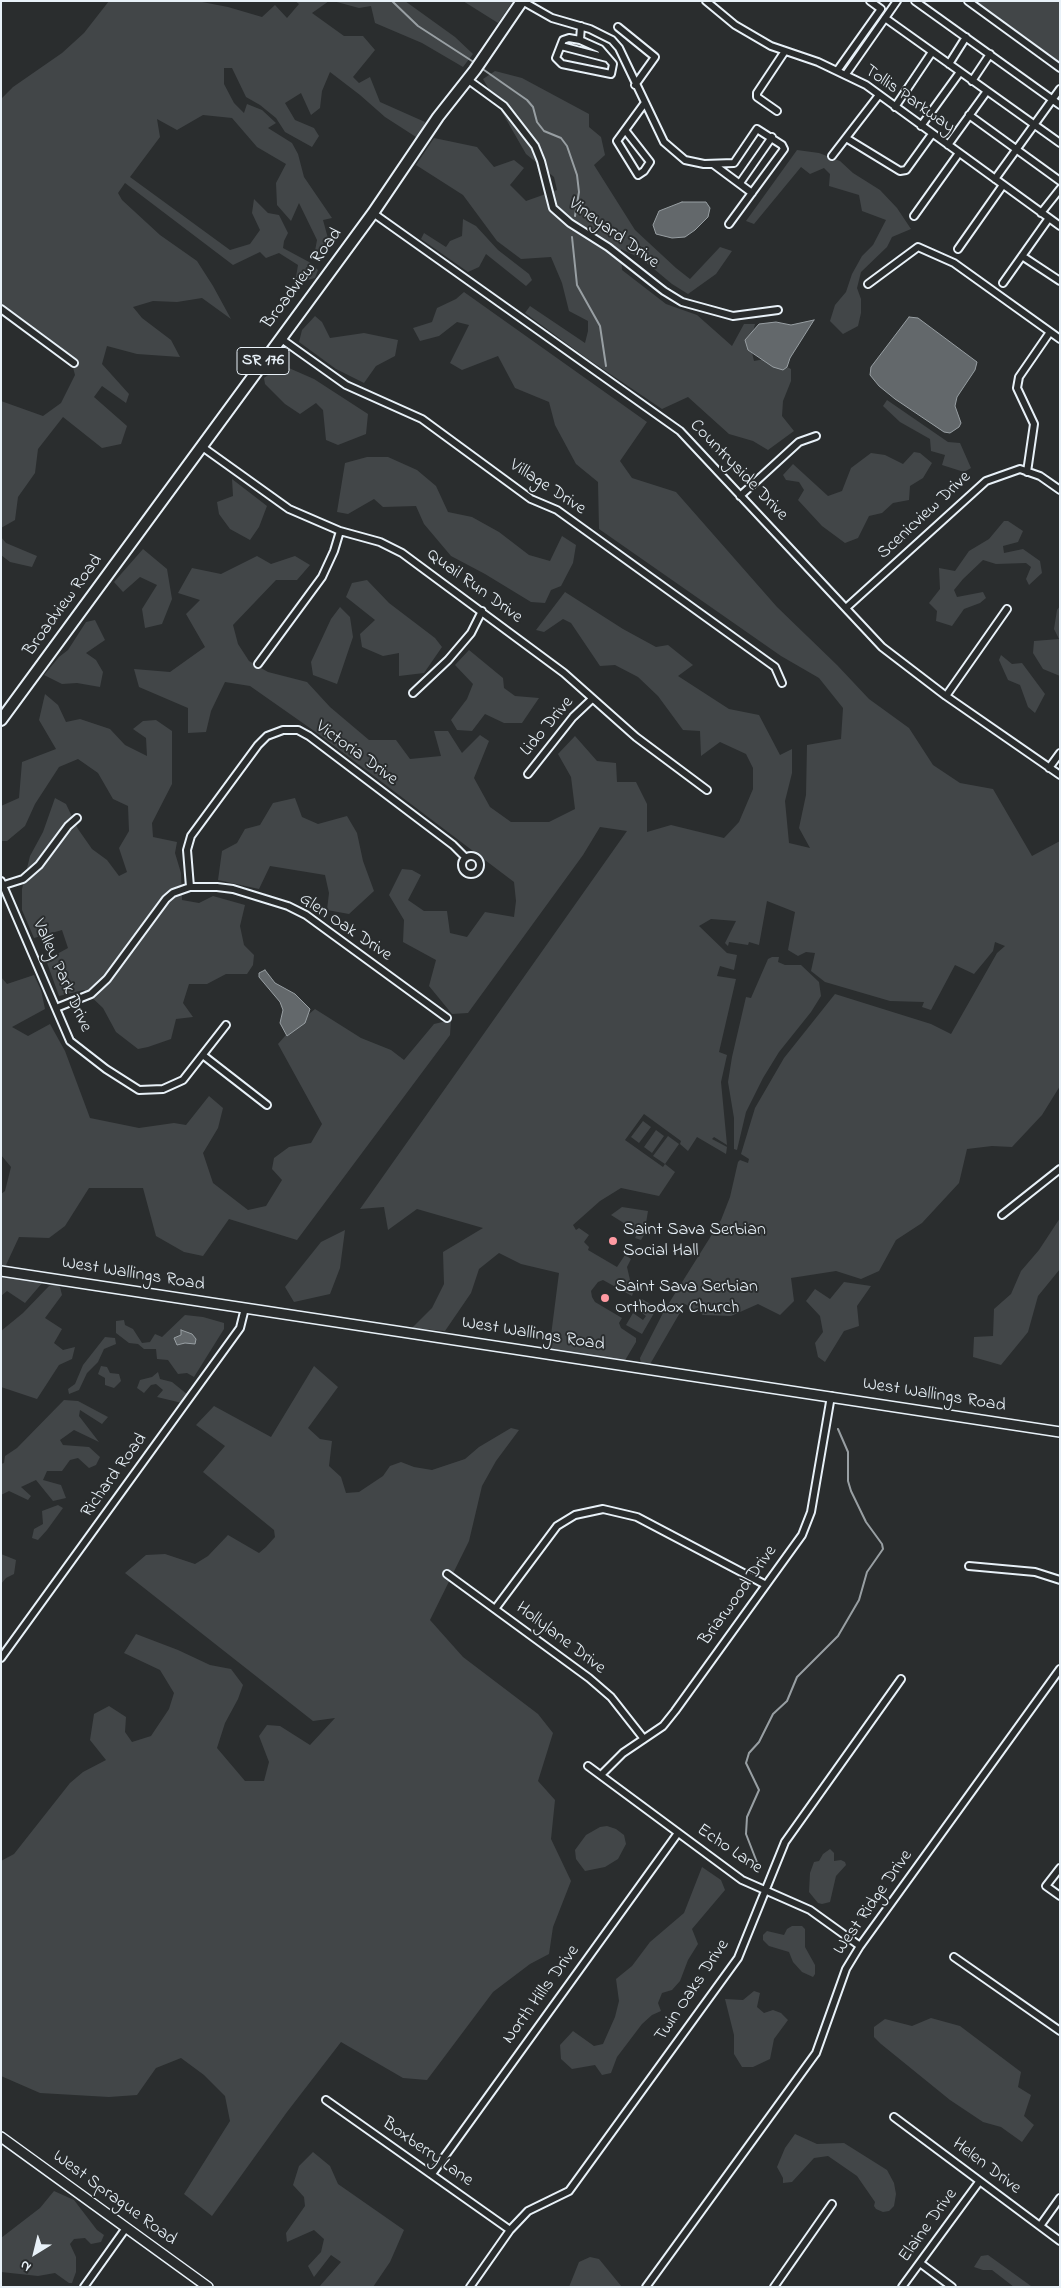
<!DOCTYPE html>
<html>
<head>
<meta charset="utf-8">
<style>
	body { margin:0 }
	#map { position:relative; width:1061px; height:2288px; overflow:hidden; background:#2a2d2e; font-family:"Indie Flower",sans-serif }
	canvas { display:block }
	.frame { position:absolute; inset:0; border:2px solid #e8f1f8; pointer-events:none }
	.north { position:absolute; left:10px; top:2228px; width:50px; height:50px; -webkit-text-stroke:4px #2a2d2e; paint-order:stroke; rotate:216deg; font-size:14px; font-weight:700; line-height:20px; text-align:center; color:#e8f1f8 }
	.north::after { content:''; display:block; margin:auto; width:18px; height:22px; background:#e8f1f8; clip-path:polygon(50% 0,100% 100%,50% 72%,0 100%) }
</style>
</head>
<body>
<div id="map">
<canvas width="1061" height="2288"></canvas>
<div class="frame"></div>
<div class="north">N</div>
</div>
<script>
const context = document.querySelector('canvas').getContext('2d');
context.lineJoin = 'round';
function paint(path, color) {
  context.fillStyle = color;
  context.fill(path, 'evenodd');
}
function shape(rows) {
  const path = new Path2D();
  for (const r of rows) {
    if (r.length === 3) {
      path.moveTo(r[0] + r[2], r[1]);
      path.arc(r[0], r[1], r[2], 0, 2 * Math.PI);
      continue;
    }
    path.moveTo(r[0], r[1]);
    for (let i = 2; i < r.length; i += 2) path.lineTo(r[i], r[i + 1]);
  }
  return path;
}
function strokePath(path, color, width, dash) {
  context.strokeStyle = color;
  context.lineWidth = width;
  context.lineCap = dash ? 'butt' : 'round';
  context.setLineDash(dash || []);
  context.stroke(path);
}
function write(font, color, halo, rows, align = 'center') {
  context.font = font + ' "Indie Flower",sans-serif';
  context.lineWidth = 4;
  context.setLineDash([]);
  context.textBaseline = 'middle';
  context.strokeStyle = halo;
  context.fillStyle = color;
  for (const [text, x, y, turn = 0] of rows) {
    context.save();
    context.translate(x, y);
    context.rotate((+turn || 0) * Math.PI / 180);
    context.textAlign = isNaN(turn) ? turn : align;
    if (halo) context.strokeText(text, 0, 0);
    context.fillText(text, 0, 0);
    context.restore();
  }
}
paint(shape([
	[109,1,197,1,228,7,262,17,275,5,287,18,299,4,295,1,329,1,312,13,344,36,363,36,375,50,353,77,359,83,370,77,380,102,425,122,423,130,416,137,385,117,360,95,330,72,322,91,320,108,311,115,301,93,285,103,295,120,314,128,319,136,312,147,285,132,276,118,260,105,246,97,232,68,224,68,224,84,234,103,244,113,247,104,262,110,276,123,268,128,292,143,298,154,304,177,332,218,323,220,329,242,318,256,315,251,317,240,299,203,291,221,277,205,276,183,286,164,257,147,232,118,203,115,177,130,157,119,160,137,130,177,230,250,250,244,260,230,252,213,254,199,268,213,279,215,288,233,284,241,283,248,309,262,318,270,315,278,304,281,296,277,298,265,279,253,266,258,260,252,233,265,125,183,118,193,122,200,160,235,197,261,213,286,231,319,202,298,177,302,153,301,133,307,142,318,171,340,180,357,137,354,107,346,102,364,129,394,126,403,102,386,94,397,127,426,121,444,102,448,63,417,38,449,35,473,18,497,15,520,1,528,1,401,43,416,61,403,75,375,70,356,1,306,1,99,13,87,62,53,84,33],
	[333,1,405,1,455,37,473,54,463,67,422,43,375,23,371,6,359,8],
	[463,1,513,1,498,23],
	[971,1,1060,1,1060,65],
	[495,71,522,78,589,114,589,127,601,137,605,155,594,165,635,230,676,268,690,279,720,247,732,251,716,274,688,294,672,284,642,259,621,249,622,270,666,304,697,315,732,346,744,324,755,324,750,344,754,361,770,358,791,369,791,381,783,401,782,416,794,431,768,450,753,441,729,434,688,397,662,409,585,357,525,313,530,306,585,343,588,331,588,321,569,311,562,283,551,257,521,259,497,241,463,195,416,165,434,138,477,147,494,167,514,160,524,168,510,185,526,201,557,190,554,177,526,154,483,79],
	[797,150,819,153,840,161,853,173,880,190,897,208,911,229,892,237,887,247,861,272,857,288,861,299,861,313,858,326,843,334,830,321,835,305,846,292,852,274,862,256,873,245,886,220,862,211,859,195,829,186,830,174,824,168,810,174,801,167,754,224,746,221],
	[463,219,476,226,498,250,529,274,532,280,526,286,486,254,479,267,468,272,421,239,424,233,446,247,450,241,462,236],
	[464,292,647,422,620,461,632,478,676,492,777,607,837,665,869,699,909,728,933,765,960,783,993,789,1032,856,1060,841,1060,1086,1042,1115,1012,1147,992,1146,967,1149,959,1183,922,1223,896,1240,879,1271,861,1279,836,1271,791,1278,794,1301,780,1315,758,1304,731,1316,703,1315,685,1304,649,1366,641,1365,640,1358,664,1311,721,1220,730,1197,738,1162,740,1160,748,1163,749,1159,741,1154,755,1108,784,1058,835,994,931,1024,951,1034,997,953,1005,946,995,942,993,951,974,974,955,965,931,1010,922,1007,924,1002,890,1001,825,982,811,971,815,953,806,952,798,956,788,950,795,912,767,901,759,945,749,942,748,945,729,942,728,946,725,943,736,921,711,919,699,926,727,953,737,955,734,970,720,966,717,976,736,979,719,1052,727,1055,721,1082,727,1145,714,1137,712,1139,727,1147,726,1154,697,1137,688,1151,680,1144,681,1141,644,1114,625,1140,663,1167,665,1164,653,1156,668,1136,679,1144,665,1164,675,1172,659,1196,621,1188,600,1201,573,1225,576,1230,579,1228,589,1235,584,1242,589,1247,588,1250,617,1267,625,1255,631,1259,627,1267,633,1293,632,1296,603,1280,598,1282,591,1291,592,1297,595,1302,622,1318,619,1323,621,1328,636,1338,636,1342,624,1362,549,1351,559,1273,521,1264,499,1253,479,1269,471,1293,445,1331,412,1328,432,1308,444,1284,443,1252,483,1228,417,1209,388,1230,384,1207,360,1209,627,831,600,827,583,855,468,1013,452,1014,429,986,436,960,403,942,404,920,389,895,402,869,412,870,421,875,408,900,424,911,447,911,450,933,467,937,485,912,514,917,516,901,514,882,317,733,250,686,225,682,211,711,206,732,188,733,188,708,139,687,134,669,170,672,205,647,186,614,200,600,178,593,192,568,221,574,257,556,271,564,295,556,310,565,297,580,276,580,233,625,238,644,249,661,268,672,307,682,330,707,369,740,396,740,410,759,441,756,434,731,448,731,462,753,480,735,489,741,474,778,490,807,511,822,549,822,575,809,571,777,558,754,575,736,597,761,616,763,617,782,636,782,647,804,647,832,671,825,724,838,739,822,753,789,753,768,746,754,720,742,701,756,700,731,683,730,658,696,638,677,615,665,600,666,571,623,563,619,544,632,536,630,565,592,623,629,656,647,668,645,693,665,678,676,729,709,759,715,780,755,792,749,792,773,785,801,789,843,810,848,799,828,806,795,807,745,841,739,843,708,819,678,781,656,599,529,598,482,576,464,555,425,549,402,515,388,498,356,462,370,450,363,469,325,457,322,439,336,420,341,413,328,432,322,437,308,456,299],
	[315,316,322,322,330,338,364,333,398,340,395,356,376,366,364,383,336,369,299,342,302,330],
	[282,365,314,379,368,414,366,434,338,445,326,440,323,410,316,403,300,414,285,404,265,384,264,378],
	[887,400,948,442,960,443,971,468,964,472,942,465,945,455,931,451,930,439,900,422,883,406],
	[914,452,920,453,932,463,923,478,910,486,909,500,893,503,882,513,869,516,858,538,845,543,822,526,798,500,804,490,799,482,786,480,783,475,793,464,828,496,842,491,851,468,871,453,885,455,903,464],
	[367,457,388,457,417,470,436,486,448,512,472,517,499,532,529,555,550,561,562,536,576,545,573,563,561,586,551,590,545,603,531,602,485,574,451,556,424,524,416,506,383,507,374,499,348,514,337,512,345,463],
	[232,479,267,506,259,527,250,540,230,529,219,514,217,502,233,496],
	[1004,521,1008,521,1023,531,1018,542,1003,546,1004,553,1023,549,1040,561,1042,573,1029,585,1026,579,1031,567,1026,563,996,564,983,560,963,579,954,590,957,597,983,592,986,598,980,603,964,609,952,626,936,621,937,611,929,603,940,589,939,568,955,571,969,551,989,539],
	[1,537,6,543,37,556,32,567,10,562,1,555],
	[143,549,167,569,172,599,162,624,145,628,142,609,157,585,140,577,123,592,114,582],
	[367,580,389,603,435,638,442,647,424,673,399,676,399,653,383,656,362,647,360,634,375,620,346,597,352,583],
	[1060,606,1060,676,1043,669,1033,653,1034,641,1059,639,1054,629,1057,610],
	[340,607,350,617,353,637,337,684,313,675,311,662,331,619],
	[95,620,105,640,86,653,96,660,103,672,100,687,77,683,62,684,44,675,59,657,68,650,86,622],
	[469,650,503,678,504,688,515,696,539,698,522,723,504,723,485,714,472,731,457,730,451,720,467,699,473,684,455,665],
	[1001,655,1012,664,1022,663,1045,694,1035,713,1028,707,1020,685,1008,680,999,660],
	[45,694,58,705,66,722,80,719,110,729,125,745,147,756,146,738,133,729,143,721,156,720,172,731,172,784,152,823,153,837,177,842,175,853,181,873,182,900,199,903,213,896,245,905,240,926,244,945,254,955,253,965,247,974,226,974,207,984,189,984,183,1003,193,1017,176,1019,171,1039,148,1047,138,1049,116,1032,103,1008,84,990,59,996,46,960,68,948,62,930,34,938,22,910,22,889,30,856,43,832,55,798,66,804,78,829,92,849,107,860,119,876,127,872,119,848,129,831,128,806,113,799,98,773,78,759,59,767,35,804,25,826,7,841,1,841,1,806,19,798,22,762,56,749,39,720],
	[295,798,302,817,318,824,347,816,357,833,363,861,374,891,349,914,327,910,329,893,325,875,270,866,259,889,218,880,222,851,237,843,245,829,260,825,273,803],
	[772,957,779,957,778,962,785,965,801,965,819,982,821,996,811,1012,779,1052,763,1078,746,1112,737,1150,734,1149,734,1118,728,1082,732,1057,746,997,751,998,768,959],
	[34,975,41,990,45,1009,12,1027,28,1036,50,1024,65,1051,90,1118,139,1128,174,1123,186,1125,209,1096,223,1108,218,1128,203,1153,213,1183,248,1210,266,1206,282,1180,272,1169,274,1158,289,1147,311,1143,322,1124,278,1044,292,1028,315,1009,361,1038,391,1050,404,1060,434,1024,451,1020,450,1035,297,1240,229,1219,203,1256,184,1252,156,1236,143,1188,89,1188,65,1226,49,1238,19,1237,6,1265,1,1265,1,1194,5,1191,11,1167,1,1155,1,977,7,984],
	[643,1121,651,1127,639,1143,631,1137],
	[656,1130,664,1136,652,1153,644,1147],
	[622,1207,648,1211,644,1235,641,1240,635,1238,638,1232,611,1215],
	[1060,1218,1060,1269,1038,1296,1028,1332,1001,1365,973,1357,974,1337,993,1336,994,1309,1011,1294,1021,1271,1039,1250],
	[345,1230,340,1268,330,1294,294,1302,285,1287,321,1242],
	[1,1277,9,1278,43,1282,25,1303,7,1291,1,1296],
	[844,1282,871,1286,857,1306,859,1326,844,1331,825,1362,818,1357,815,1343,823,1332,820,1316,806,1301,815,1289,830,1299],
	[59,1283,62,1295,45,1318,62,1329,54,1343,63,1350,75,1347,72,1359,59,1365,37,1399,1,1387,1,1331,23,1313,49,1286],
	[642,1299,657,1308,642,1334,626,1325,633,1313,643,1320,646,1316,636,1309],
	[185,1315,203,1317,224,1323,224,1329,194,1377,187,1373,178,1374,168,1360,157,1359,156,1349,144,1349,138,1344,129,1343,116,1333,116,1321,124,1320,125,1325,133,1329,142,1343,150,1342,155,1334,162,1337],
	[105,1337,115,1338,116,1344,104,1349,98,1362,87,1373,79,1390,69,1394,68,1389,75,1384,83,1365],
	[101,1366,107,1367,110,1373,119,1374,121,1381,114,1388,105,1385,105,1378,98,1374],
	[314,1366,338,1387,308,1428,320,1439,332,1441,329,1466,341,1477,346,1493,359,1492,383,1476,390,1466,401,1462,414,1467,432,1470,465,1459,479,1447,511,1428,519,1430,496,1461,482,1486,469,1541,430,1620,463,1657,538,1714,553,1733,538,1781,555,1800,551,1839,571,1881,553,1927,549,1954,530,1964,493,1992,427,2080,403,2078,341,2042,287,2112,212,2216,184,2194,230,2121,225,2096,204,2075,181,2058,156,2068,137,2095,109,2097,40,2093,1,2076,1,1861,14,1854,70,1783,83,1772,106,1760,90,1740,94,1714,109,1706,126,1717,125,1732,132,1742,151,1736,169,1709,174,1693,160,1670,124,1653,136,1634,178,1650,210,1665,231,1669,243,1685,238,1699,225,1723,217,1748,245,1781,264,1781,269,1762,259,1736,267,1725,280,1726,310,1745,335,1718,313,1721,125,1573,146,1555,165,1554,195,1564,208,1556,228,1535,259,1553,266,1547,275,1537,274,1530,203,1472,225,1446,196,1425,214,1406,271,1437],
	[158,1372,160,1379,172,1382,188,1395,182,1403,157,1397,163,1390,156,1384,151,1385,144,1393,137,1388,140,1380,152,1377],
	[64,1400,78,1401,108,1417,102,1424,80,1410,79,1416,99,1442,74,1430,60,1440,63,1445,89,1447,100,1457,96,1465,89,1468,78,1458,70,1460,62,1471,47,1471,43,1480,61,1485,66,1498,53,1501,36,1480,21,1487,31,1496,28,1500,9,1491,1,1495,1,1464,4,1463,5,1456,17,1448],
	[58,1505,63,1508,47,1530,38,1540,32,1538,34,1529,43,1524,42,1511],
	[1,1554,16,1560,14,1574,6,1578,1,1584],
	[607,1826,616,1829,624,1835,626,1844,618,1859,605,1867,585,1871,576,1859,575,1850,586,1835,600,1827],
	[830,1849,834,1853,834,1861,841,1860,845,1862,846,1865,836,1876,830,1902,822,1904,818,1903,809,1892,810,1873,814,1862,819,1861,823,1854],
	[702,1867,721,1880,725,1890,692,1929,698,1944,688,1960,680,1981,672,1990,662,1993,658,2003,661,2011,652,2015,642,2024,617,2057,611,2073,602,2075,595,2065,572,2069,561,2059,560,2045,573,2031,594,2046,603,2044,615,2017,619,2001,616,1979,632,1966,650,1942,684,1913],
	[792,1926,802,1926,805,1929,805,1947,815,1965,815,1974,813,1977,802,1972,793,1962,789,1952,769,1946,763,1940,763,1935,767,1931,784,1935,787,1929],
	[754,1991,760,1993,757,2007,764,2013,773,2010,781,2013,788,2020,774,2039,770,2059,753,2067,742,2067,734,2054,734,2035,725,1999,743,2000],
	[931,2018,960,2026,1021,2072,1018,2087,1031,2095,1024,2116,1034,2125,1022,2142,1001,2127,983,2122,950,2100,881,2044,874,2037,874,2027,885,2019,912,2026],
	[795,2134,817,2144,844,2143,887,2170,894,2183,896,2194,894,2206,889,2211,883,2212,876,2209,874,2206,875,2202,857,2176,828,2156,814,2158,792,2182,783,2183,783,2178,777,2167,785,2148],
	[313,2152,330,2166,338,2184,404,2230,390,2262,373,2287,319,2287,341,2262,331,2255,314,2277,308,2266,321,2252,324,2239,314,2230,287,2242,286,2233,305,2206,304,2197,293,2185,299,2166],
	[54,2191,74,2200,97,2230,104,2235,101,2242,91,2244,85,2238,74,2239,70,2244,76,2257,76,2272,72,2283,69,2283,55,2273,38,2276,1,2272,1,2238,40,2208],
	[988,2255,1031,2286,1032,2287,1014,2287,992,2270,983,2270,974,2267,981,2256],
	[590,2257,599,2259,622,2287,569,2287,579,2262]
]), '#424648');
const water = shape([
	[682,202,706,202,710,208,708,217,695,230,685,237,672,238,656,234,653,225,659,211,682,202],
	[909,317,918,318,977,362,975,370,957,397,955,406,961,423,959,427,950,433,944,432,895,399,879,386,870,375,871,367,909,317],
	[814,320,790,358,787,367,783,370,773,367,748,350,745,340,759,324,776,322,791,325,814,320],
	[265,970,275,983,295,994,310,1009,305,1023,287,1036,280,1023,283,1010,280,1002,259,977,259,973,265,970],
	[181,1330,192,1334,196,1339,195,1344,185,1343,177,1345,174,1338,181,1335,181,1330]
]);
paint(water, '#63686b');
strokePath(water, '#989fa3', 1);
strokePath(shape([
	[392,1,418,26,472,61],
	[484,70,527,100,533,107,537,122,544,131,561,138,567,146,577,175,579,192,575,216],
	[572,237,577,285,600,326,606,366],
	[758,1865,746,1834,747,1817,759,1790,746,1763,749,1753,759,1742,773,1714,787,1701,797,1677,838,1636,859,1600,867,1572,883,1549,882,1544,866,1522,851,1491,848,1481,848,1452,838,1429]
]), '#989fa3', 2);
const street = shape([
	[522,1,552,18,590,29,612,40,619,48,664,142,685,160,704,164,734,163,757,129,782,145,784,149,729,224],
	[706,1,735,25,771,46,818,62,866,85,1060,226],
	[915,1,1060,105],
	[968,1,1060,68],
	[885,18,1060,143],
	[618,27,655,57,635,85],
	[580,40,569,38,563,40,556,58,562,64,611,74,613,64,600,49,580,40,581,26],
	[561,46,607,58],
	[949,64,966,37],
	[837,71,881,9,870,1],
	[846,74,897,1],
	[467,79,504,106,535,146,541,161,553,208,570,223,608,247,664,291,682,302,733,316,778,310],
	[972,81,990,54],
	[895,107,932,52],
	[777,111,757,97,757,93,785,51],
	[969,115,1060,181],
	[921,126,960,72],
	[625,130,650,162,644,171,638,175,617,141,644,104],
	[846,138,900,171,906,170,932,134],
	[948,145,987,91],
	[832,156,879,95],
	[713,164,752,193],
	[995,179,1060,89],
	[740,183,772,137],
	[373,213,680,431,882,647,946,696,1060,775],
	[1041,213,1060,189],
	[914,216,959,153],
	[958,249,1003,185],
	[1022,256,1060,281],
	[1003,283,1049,218],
	[868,284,918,247,954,263,1060,339],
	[1,309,74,363],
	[280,338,346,385,422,419,531,499,557,510,775,667,782,683],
	[201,446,289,509,340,531,380,542,402,553,564,673,636,737,707,790],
	[1027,472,1034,424,1017,388,1019,377,1050,332],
	[740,496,799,442,816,436],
	[846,608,986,481,1020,469,1040,476,1060,490],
	[258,664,322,577,334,551,340,531],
	[413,693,448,660,471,633,482,611],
	[946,696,1007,609],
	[1049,768,1060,753],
	[528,774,573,717,592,699],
	[471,865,9],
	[1,881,70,1041,106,1069,139,1090,163,1089,183,1080,226,1025],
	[4,885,23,879,39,865,68,826,77,818],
	[190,887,187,850,191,836,258,745,267,736,283,730,298,730,309,736,453,845,466,858],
	[56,1008,91,994,107,979,166,899,173,893,190,887,217,887,233,889,288,906,306,915,447,1018],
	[204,1056,267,1105],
	[1002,1215,1060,1169],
	[969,1566,1035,1572,1060,1580],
	[447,1574,589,1678,611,1697,644,1739],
	[495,1609,557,1526,575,1515,603,1509,637,1517,766,1585],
	[1,1658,240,1328,245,1308],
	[588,1766,742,1880,810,1910,860,1946],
	[601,1775,623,1753,663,1726,675,1711,802,1535,811,1512,831,1396],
	[1060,1868,1046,1886,1060,1896],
	[954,1957,1060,2031],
	[326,2100,510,2230],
	[894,2117,1060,2241],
	[432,2174,678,1833],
	[1040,2226,1060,2198],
	[920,2263,952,2287],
	[84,2287,126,2228],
	[470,2287,510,2230,528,2211,569,2191,738,1958,785,1842,901,1679],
	[646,2287,816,2053,846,1969,860,1946,1060,1669],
	[774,2287,832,2204],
	[902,2287,979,2182]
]);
const secondary = shape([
	[1,1271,1060,1432],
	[1,2137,208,2287]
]);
const primary = shape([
	[1,720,373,213,438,117,475,70,522,1]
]);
strokePath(street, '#e8f1f8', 10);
strokePath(secondary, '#e8f1f8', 12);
strokePath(primary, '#e8f1f8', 14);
strokePath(street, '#2a2d2e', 6);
strokePath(secondary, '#2a2d2e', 9);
strokePath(primary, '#2a2d2e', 10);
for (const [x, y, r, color] of [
	[613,1241,5,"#ff9aa2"],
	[605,1298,5,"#ff9aa2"]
]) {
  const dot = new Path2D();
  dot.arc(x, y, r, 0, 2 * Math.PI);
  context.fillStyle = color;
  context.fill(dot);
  strokePath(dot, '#2a2d2e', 2);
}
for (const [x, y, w] of [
	[263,361,52]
]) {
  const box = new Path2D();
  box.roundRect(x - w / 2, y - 13.5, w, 27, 4);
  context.fillStyle = '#2a2d2e';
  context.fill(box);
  strokePath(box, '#e8f1f8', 1);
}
write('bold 16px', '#e8f1f8', null, [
	["SR 176",263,361]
]);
write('18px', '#e8f1f8', '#2a2d2e', [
	["Tollis Parkway",909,100,35],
	["Vineyard Drive",613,234,36],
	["Broadview Road",303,279,-53],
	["Countryside Drive",738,471,46],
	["Village Drive",547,488,33],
	["Scenicview Drive",925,516,-43],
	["Quail Run Drive",474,587,36],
	["Broadview Road",64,606,-54],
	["Lido Drive",548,727,-50],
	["Victoria Drive",356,754,36],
	["Glen Oak Drive",345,928,34],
	["Valley Park Drive",61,976,66],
	["West Wallings Road",133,1275,9],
	["West Wallings Road",533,1335,9],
	["West Wallings Road",934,1396,9],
	["Richard Road",115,1476,-54],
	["Briarwood Drive",739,1596,-54],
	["Hollylane Drive",560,1639,37],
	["Echo Lane",729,1850,34],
	["West Ridge Drive",874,1903,-55],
	["Twin Oaks Drive",693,1991,-56],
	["North Hills Drive",542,1995,-54],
	["Boxberry Lane",427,2153,35],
	["Helen Drive",986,2167,37],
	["West Sprague Road",114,2199,36],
	["Elaine Drive",929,2226,-54]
]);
write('18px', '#e8f1f8', '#2a2d2e', [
	["Saint Sava Serbian",623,1231],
	["Social Hall",623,1252],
	["Saint Sava Serbian",615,1288],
	["Orthodox Church",615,1309]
], 'left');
</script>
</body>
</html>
